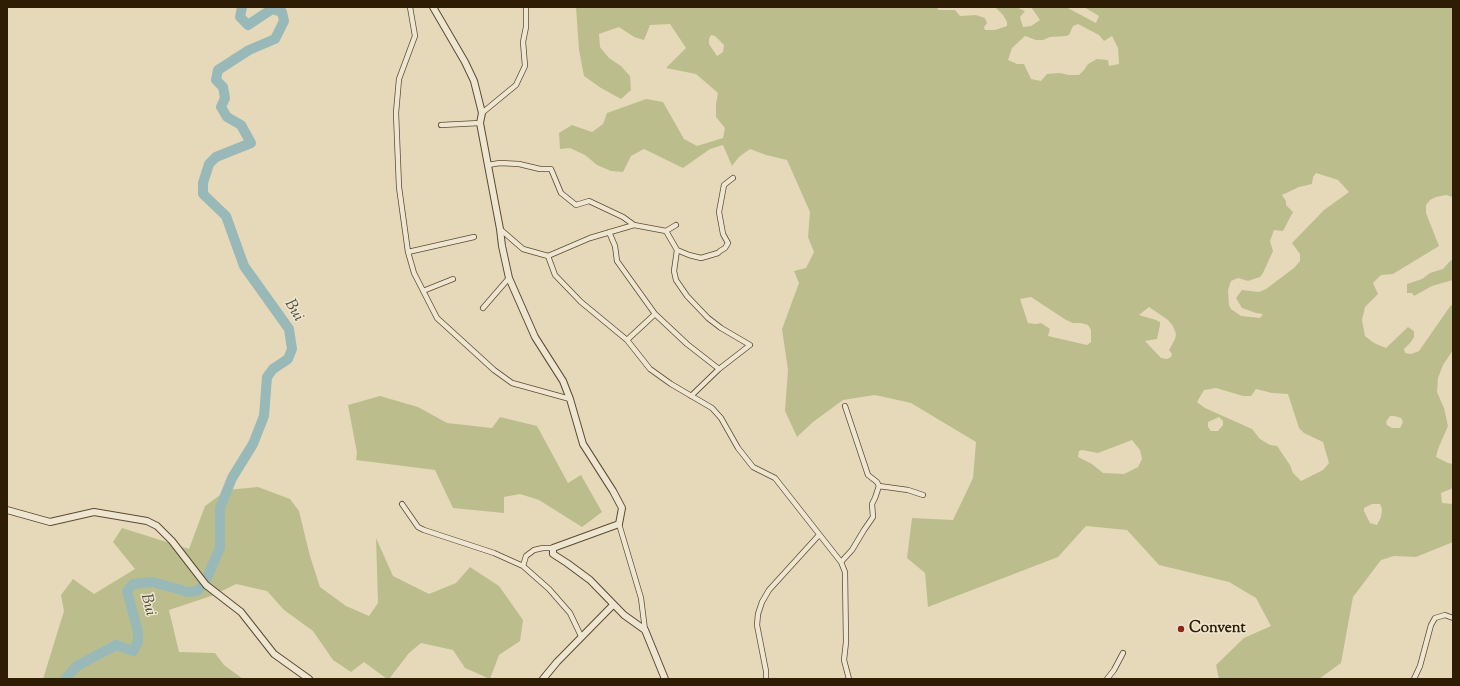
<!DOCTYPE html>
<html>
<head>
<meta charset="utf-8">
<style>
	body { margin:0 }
	#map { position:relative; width:1460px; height:686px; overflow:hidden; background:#e6d9ba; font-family:"Sorts Mill Goudy",serif }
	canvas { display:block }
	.frame { position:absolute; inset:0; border:8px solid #2e1c04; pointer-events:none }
</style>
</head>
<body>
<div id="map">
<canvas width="1460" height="686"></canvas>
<div class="frame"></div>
</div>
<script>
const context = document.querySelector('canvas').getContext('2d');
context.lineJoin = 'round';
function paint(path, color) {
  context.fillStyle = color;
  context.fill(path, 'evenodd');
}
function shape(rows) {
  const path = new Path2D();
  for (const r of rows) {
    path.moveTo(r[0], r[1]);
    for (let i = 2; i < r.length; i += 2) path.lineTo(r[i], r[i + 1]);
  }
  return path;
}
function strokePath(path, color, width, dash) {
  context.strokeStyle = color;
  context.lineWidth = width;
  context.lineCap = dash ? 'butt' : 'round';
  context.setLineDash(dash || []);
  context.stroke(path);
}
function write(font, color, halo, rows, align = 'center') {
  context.font = font + ' "Sorts Mill Goudy",serif';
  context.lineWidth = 3;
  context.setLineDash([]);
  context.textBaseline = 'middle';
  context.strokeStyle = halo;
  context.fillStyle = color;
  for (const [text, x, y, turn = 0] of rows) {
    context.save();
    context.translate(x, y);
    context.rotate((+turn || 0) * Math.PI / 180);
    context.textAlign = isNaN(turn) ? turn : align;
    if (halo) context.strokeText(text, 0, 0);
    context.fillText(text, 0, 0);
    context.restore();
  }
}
paint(shape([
	[576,7,936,7,939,10,955,10,960,16,976,15,985,18,987,23,984,27,985,30,995,30,1007,26,1007,22,1003,15,995,7,1016,7,1025,11,1020,17,1023,27,1031,26,1040,20,1031,7,1066,7,1096,23,1099,16,1084,7,1453,7,1453,197,1446,195,1436,197,1430,200,1426,205,1426,213,1439,246,1393,274,1381,275,1373,283,1378,294,1365,307,1362,320,1365,336,1374,343,1386,348,1408,327,1414,331,1414,337,1411,342,1404,349,1405,353,1411,354,1419,351,1451,305,1453,306,1453,350,1443,365,1438,378,1437,392,1444,408,1448,426,1438,449,1436,457,1448,463,1453,464,1453,488,1441,493,1442,503,1453,504,1453,542,1416,557,1394,556,1381,560,1353,597,1341,663,1319,679,1219,679,1216,665,1244,638,1271,626,1256,598,1229,582,1159,565,1127,530,1086,526,1058,557,928,607,925,573,907,558,912,518,953,520,973,478,976,442,911,403,875,395,843,400,813,422,797,437,785,411,788,370,782,329,799,283,794,271,806,268,814,252,808,237,810,212,787,160,766,155,750,149,739,157,732,166,723,145,710,149,683,168,644,149,631,156,623,172,611,171,597,165,585,155,570,148,560,149,559,133,572,125,592,132,603,124,607,113,646,99,663,102,684,139,697,146,723,138,725,128,716,117,716,104,718,93,696,74,666,68,686,48,670,24,650,25,644,40,634,37,619,27,599,34,600,47,609,58,621,66,630,76,631,90,621,99,601,88,584,76,579,50],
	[1078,24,1099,35,1104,41,1112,36,1118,48,1119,64,1109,66,1108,60,1097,59,1088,64,1084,70,1079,75,1069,75,1060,73,1047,74,1041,81,1031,79,1024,64,1017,64,1008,60,1012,48,1025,36,1036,40,1043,40,1050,37,1066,36,1069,35,1073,26],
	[711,35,715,36,724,45,723,52,717,56,709,44,709,39],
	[1316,173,1338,180,1349,192,1324,210,1292,243,1300,254,1300,261,1294,268,1266,289,1259,292,1242,290,1236,298,1242,308,1256,313,1263,314,1260,318,1241,316,1231,309,1229,305,1228,290,1231,281,1238,278,1248,281,1260,277,1263,273,1273,251,1270,241,1274,230,1283,231,1293,212,1286,205,1286,201,1282,195,1299,187,1312,184,1313,177],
	[1031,297,1066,320,1073,323,1081,323,1088,325,1091,330,1091,342,1087,345,1048,336,1050,329,1041,323,1036,324,1028,323,1020,299],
	[1149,307,1168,320,1173,326,1176,334,1175,339,1169,350,1172,354,1171,357,1167,359,1161,358,1145,341,1157,339,1160,325,1160,322,1156,320,1139,315],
	[1216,388,1243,396,1251,396,1256,389,1272,393,1288,394,1299,428,1304,433,1323,442,1329,463,1323,470,1301,481,1293,473,1290,465,1277,446,1270,445,1260,439,1252,429,1205,408,1197,402,1204,390],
	[1390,416,1394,416,1401,418,1403,422,1400,428,1392,428,1387,425,1386,422],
	[1219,417,1223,421,1223,425,1218,431,1211,431,1208,427,1208,422],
	[1132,440,1140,450,1142,459,1138,467,1124,474,1103,473,1092,464,1078,457,1079,451,1082,450,1098,453],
	[1372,504,1380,504,1382,509,1381,517,1377,525,1370,523,1364,511,1364,508],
	[1451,260,1453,261,1453,280,1432,286,1414,296,1412,293,1407,293,1407,284,1422,279,1430,273,1443,269],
	[380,396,418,407,447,423,492,428,500,417,537,426,568,483,581,475,602,512,582,527,539,500,520,494,504,497,504,513,453,508,435,470,356,460,357,453,348,405],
	[258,487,290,499,299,511,310,556,320,587,346,606,369,616,378,603,376,538,393,576,429,594,456,583,470,567,499,586,523,620,520,641,499,655,490,679,465,668,453,650,421,643,409,653,389,679,387,679,364,662,351,672,333,660,313,631,284,610,267,591,236,584,214,595,169,610,179,652,215,653,224,665,243,679,43,679,64,611,61,595,73,579,94,594,135,569,113,542,122,528,189,549,205,506,227,490]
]), '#bbbe8c');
strokePath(shape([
	[65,679,77,666,116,645,133,651,138,642,138,632,127,591,133,584,153,582,188,592,197,591,204,584,220,548,220,508,232,478,253,444,264,416,267,377,273,369,288,359,292,349,289,329,244,266,226,216,203,194,203,183,209,164,216,157,251,143,241,125,227,117,221,107,225,98,223,87,216,80,218,70,249,50,275,39,284,21,282,12,272,9,248,25,240,17,242,7]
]), '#99b9b8', 10);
const minor = shape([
	[410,7,415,36,399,79,396,113,399,187,408,252,414,273,437,318,494,370,512,383,570,399],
	[482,113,516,85,525,66,523,42,526,27,526,7],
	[441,125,480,123],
	[488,165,500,163,519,164,540,169,551,169,561,193,576,205,589,201,623,217,634,225],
	[500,229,523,249,548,256,555,275,581,302,627,340,650,369,671,384,712,408,721,418,738,448,753,467,775,478,841,562,845,572,846,642,844,660,849,679],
	[666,231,677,250,689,255,701,258,718,253,720,251,725,248,728,243,723,234,719,212,724,185,733,178],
	[609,232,615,246,617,261,655,314,687,344,719,369],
	[677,250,674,271,676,280,687,296,708,318,721,328,750,345,719,369,691,396],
	[408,252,474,237],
	[548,256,590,238,634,225,666,231,676,225],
	[423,291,453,279],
	[483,308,509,278],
	[627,340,655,314],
	[879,486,908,490,923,495],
	[402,504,418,527,424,530,494,553,523,566,549,589,570,613,581,636],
	[619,524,641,598,645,630],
	[841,562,852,550,864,530,873,517,872,504,875,498,879,486,877,482,868,475,845,406],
	[523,566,526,556,534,550,543,548,553,548],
	[766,679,766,671,757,625,758,614,762,602,769,590,819,535],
	[1107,679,1114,670,1123,653],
	[1414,679,1420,666,1431,625,1435,618,1445,615,1453,618]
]);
const tertiary = shape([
	[433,7,465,62,474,81,482,113,480,123,500,229,502,246,509,278,535,337,563,381,570,399,583,444,613,491,622,508,619,524,553,548,553,554,567,563,590,580,624,615,645,630,665,679],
	[7,510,50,522,94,512,147,521,157,526,172,541,206,585,241,612,274,654,309,679],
	[543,679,557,662,613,605]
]);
strokePath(minor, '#5c4b32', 6);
strokePath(tertiary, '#5c4b32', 8);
strokePath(minor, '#efe6d2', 4.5);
strokePath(tertiary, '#efe6d2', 6);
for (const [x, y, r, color] of [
	[1181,629,4,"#8f2418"]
]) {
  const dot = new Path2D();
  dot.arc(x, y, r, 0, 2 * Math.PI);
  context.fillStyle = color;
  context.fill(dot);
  strokePath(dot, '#efe6d2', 1.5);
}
write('bold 15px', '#2e1c04', '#efe6d2', [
	["Convent",1189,629]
], 'left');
write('italic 16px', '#4e4b3a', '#efe6d2', [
	["Bui",293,311,59],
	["Bui",147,605,76]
]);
</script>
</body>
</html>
